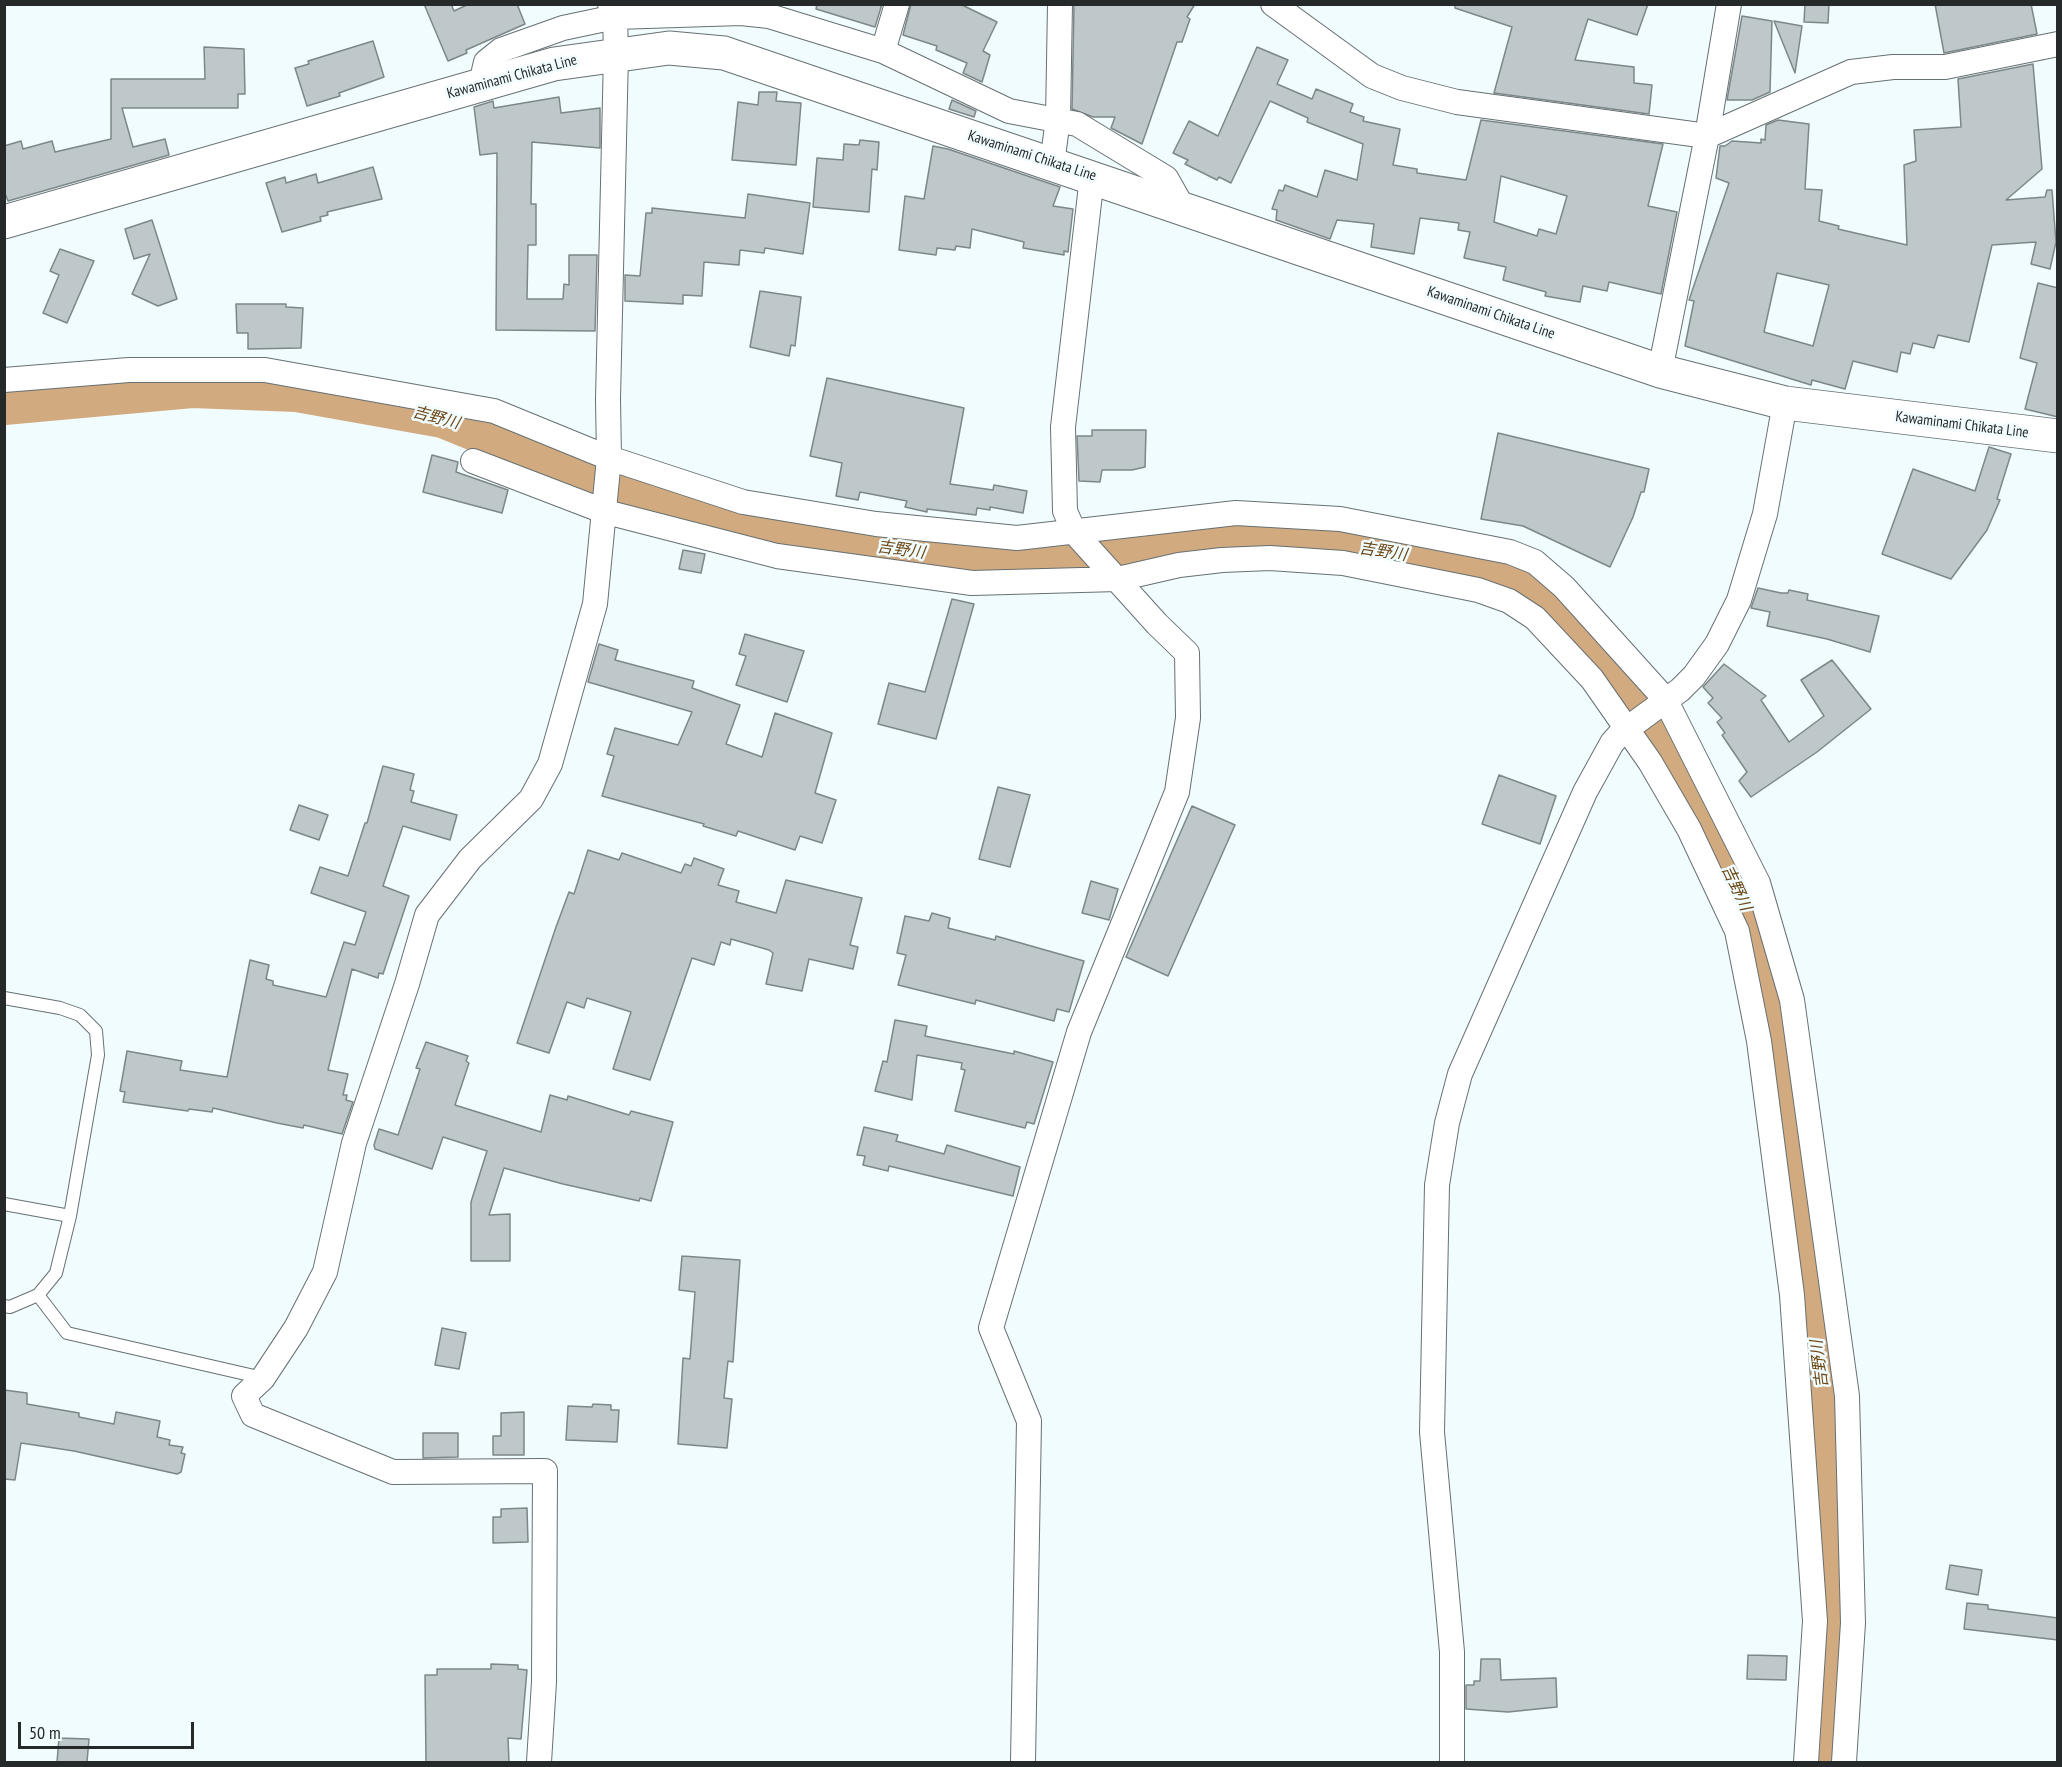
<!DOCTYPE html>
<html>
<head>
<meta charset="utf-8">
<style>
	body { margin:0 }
	#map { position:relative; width:2062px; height:1767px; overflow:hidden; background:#f1fcfe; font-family:"PT Sans Narrow",sans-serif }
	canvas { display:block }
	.frame { position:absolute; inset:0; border:6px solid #25292a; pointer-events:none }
	.scale { position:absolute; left:18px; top:1722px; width:176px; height:27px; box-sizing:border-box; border:3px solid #25292a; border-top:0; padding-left:8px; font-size:18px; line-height:21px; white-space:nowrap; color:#25292a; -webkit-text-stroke:4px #f1fcfe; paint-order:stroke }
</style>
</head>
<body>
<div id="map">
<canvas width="2062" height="1767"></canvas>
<div class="frame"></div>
<div class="scale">50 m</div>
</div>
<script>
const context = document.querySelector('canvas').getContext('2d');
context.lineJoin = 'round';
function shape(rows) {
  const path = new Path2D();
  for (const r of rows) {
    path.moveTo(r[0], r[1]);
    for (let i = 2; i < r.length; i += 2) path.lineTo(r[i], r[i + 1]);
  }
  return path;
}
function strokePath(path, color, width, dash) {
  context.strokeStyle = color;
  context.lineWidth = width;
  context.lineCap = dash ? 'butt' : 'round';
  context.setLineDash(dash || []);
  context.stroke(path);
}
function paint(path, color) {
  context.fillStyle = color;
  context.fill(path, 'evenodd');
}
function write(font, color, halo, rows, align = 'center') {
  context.font = font + ' "PT Sans Narrow","Noto Sans JP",sans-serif';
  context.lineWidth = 5;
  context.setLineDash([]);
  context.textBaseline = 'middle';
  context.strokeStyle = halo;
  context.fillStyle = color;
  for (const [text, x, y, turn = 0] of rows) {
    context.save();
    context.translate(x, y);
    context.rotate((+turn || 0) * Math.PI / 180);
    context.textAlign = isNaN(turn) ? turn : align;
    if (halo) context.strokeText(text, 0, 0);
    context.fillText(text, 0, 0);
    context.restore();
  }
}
strokePath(shape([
	[4,404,192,387,297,391,443,417,635,495,726,523,901,550,1019,564,1074,562,1218,537,1285,538,1394,553,1503,575,1533,585,1598,653,1668,745,1756,931,1766,969,1795,1148,1829,1442,1833,1619,1825,1762]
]), '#d1aa7f', 42);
const building = shape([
	[424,4,451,4,454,11,469,4,517,4,525,24,466,50,467,53,448,61,424,4],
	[817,4,882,4,875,27,816,9,817,4],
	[911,4,960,4,997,22,983,51,990,55,982,82,963,73,967,63,936,50,937,46,903,35,911,4],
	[1074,4,1195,4,1187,17,1190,19,1182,42,1177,42,1142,144,1111,128,1115,117,1093,117,1072,109,1074,4],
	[1455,4,1648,4,1637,35,1588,19,1575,60,1634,67,1634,83,1652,85,1649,114,1494,93,1512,27,1455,8,1455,4],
	[1805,4,1829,4,1828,23,1804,22,1805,4],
	[1935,4,2031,4,2037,34,1944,53,1935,4],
	[1742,16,1772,21,1770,92,1752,100,1727,100,1742,16],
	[1774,21,1802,26,1795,73,1774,21],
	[373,41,384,77,339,93,340,96,307,106,295,68,309,64,308,61,373,41],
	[204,47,244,49,245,94,238,94,238,108,122,108,133,147,165,139,169,155,8,201,4,191,4,146,21,141,23,149,52,141,55,152,111,139,111,79,205,79,204,47],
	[1257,47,1288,60,1277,84,1312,99,1316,89,1353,104,1350,112,1364,117,1363,121,1400,129,1393,165,1417,169,1417,173,1466,180,1481,120,1663,144,1648,206,1677,212,1661,294,1609,282,1607,291,1583,286,1580,302,1545,296,1546,292,1503,280,1506,267,1464,258,1470,232,1458,230,1459,223,1420,218,1414,254,1371,247,1374,224,1337,220,1330,239,1276,220,1277,210,1272,209,1279,190,1283,191,1285,185,1317,197,1325,170,1357,180,1363,144,1307,122,1308,118,1270,101,1231,183,1219,177,1217,180,1185,164,1188,160,1173,153,1189,121,1218,136,1257,47],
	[1501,176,1567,196,1556,234,1539,229,1537,236,1494,222,1501,176],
	[2033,64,2042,169,2006,200,2045,197,2047,190,2052,190,2056,242,2050,269,2031,264,2036,242,1992,245,1969,342,1938,335,1934,348,1913,343,1910,354,1901,352,1897,372,1853,361,1845,389,1812,380,1811,385,1685,346,1694,301,1689,300,1729,183,1716,178,1720,146,1725,146,1732,141,1761,143,1761,139,1765,140,1766,125,1778,120,1809,124,1805,189,1822,190,1819,221,1839,226,1838,229,1907,245,1904,165,1916,161,1914,130,1961,127,1958,79,2033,64],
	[1777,273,1829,285,1813,346,1764,332,1777,273],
	[759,92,777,92,776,101,801,103,796,165,732,160,738,102,758,105,759,92],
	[559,97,561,113,600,108,600,148,532,142,531,204,536,204,536,245,528,245,527,299,563,299,564,284,569,285,569,255,597,255,595,331,496,330,497,153,480,155,474,107,493,101,494,108,559,97],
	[952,100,976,111,974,117,949,109,952,100],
	[860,140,879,142,877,170,872,169,869,212,813,207,817,158,843,160,844,144,859,145,860,140],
	[933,146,948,149,1060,187,1053,206,1073,209,1068,252,1064,251,1064,255,1023,248,1024,242,972,229,970,248,956,246,955,250,937,248,936,255,899,250,905,196,924,199,933,146],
	[373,167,382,199,327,212,328,215,320,217,321,221,282,232,266,183,285,177,286,183,316,174,318,183,373,167],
	[748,194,810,203,803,254,765,248,764,253,740,250,739,265,704,262,702,296,683,295,683,304,625,301,625,275,640,276,646,213,652,213,652,208,745,218,748,194],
	[152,220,177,299,158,306,132,294,150,254,134,259,125,229,152,220],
	[60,249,94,261,67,323,43,313,59,275,50,271,60,249],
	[2038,283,2058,288,2058,417,2025,409,2037,363,2020,358,2038,283],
	[760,291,801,297,795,346,791,345,789,356,750,347,760,291],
	[236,304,286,304,286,307,303,308,301,348,248,349,248,333,237,333,236,304],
	[827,378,964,408,950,484,993,490,994,485,1027,491,1023,513,990,507,990,510,977,508,976,515,927,509,927,512,905,507,907,501,860,492,858,500,836,496,842,463,810,456,827,378],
	[1092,430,1146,430,1145,467,1132,470,1102,470,1100,482,1079,481,1077,436,1092,436,1092,430],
	[1498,433,1649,469,1644,492,1641,492,1633,517,1610,567,1523,526,1481,519,1498,433],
	[1989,447,2011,454,1997,499,2000,500,1987,530,1951,579,1882,554,1913,469,1975,491,1989,447],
	[432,455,458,462,456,472,508,490,502,513,423,492,432,455],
	[683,550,705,554,701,573,679,569,683,550],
	[1758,588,1781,593,1788,593,1789,590,1808,594,1807,600,1879,616,1870,652,1827,639,1767,626,1770,612,1751,608,1758,588],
	[952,599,974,604,936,739,878,724,889,683,925,692,952,599],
	[745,634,804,651,787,702,736,685,746,656,739,654,745,634],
	[599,644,618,650,615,660,694,681,692,688,740,705,726,744,762,757,775,713,832,733,815,793,836,800,822,843,800,836,795,850,738,831,736,836,703,826,704,824,602,796,614,756,607,754,615,728,678,745,692,712,588,682,599,644],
	[1832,660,1871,709,1817,752,1751,797,1739,781,1747,772,1722,735,1725,733,1717,722,1722,718,1708,703,1713,698,1703,687,1724,664,1766,696,1761,700,1789,742,1824,716,1801,680,1832,660],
	[383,766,414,774,410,790,414,791,411,802,457,815,450,840,403,826,383,886,409,896,383,974,379,973,378,978,352,969,328,1070,348,1074,343,1095,347,1095,346,1100,353,1102,342,1134,304,1125,303,1128,277,1123,213,1108,212,1112,189,1109,188,1111,123,1102,125,1092,120,1091,127,1051,182,1061,180,1070,227,1077,250,960,269,965,266,979,273,981,273,985,326,997,344,942,355,945,366,912,311,893,320,867,348,876,365,823,367,823,383,766],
	[1499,775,1556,796,1540,844,1482,824,1499,775],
	[998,787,1030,795,1010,867,979,859,998,787],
	[299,805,328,815,319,840,290,830,299,805],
	[1192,806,1235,825,1168,976,1126,957,1192,806],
	[588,850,619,860,622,853,681,873,685,864,691,866,694,858,724,869,718,885,739,891,736,902,776,913,786,880,862,898,850,945,858,947,853,969,809,959,802,991,766,984,773,953,769,950,731,939,730,945,721,942,714,965,692,958,650,1080,613,1069,631,1012,587,998,584,1008,567,1002,549,1053,517,1043,556,927,569,892,574,894,588,850],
	[1091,881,1118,889,1109,920,1082,913,1091,881],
	[932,913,950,918,948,928,995,940,996,936,1084,961,1069,1012,1057,1009,1054,1021,976,1000,975,1004,898,985,906,955,897,953,905,916,929,921,932,913],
	[895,1020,927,1026,925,1036,1014,1054,1014,1051,1053,1062,1034,1124,1027,1122,1025,1128,955,1111,965,1070,961,1069,962,1063,917,1055,912,1100,875,1091,883,1061,887,1062,895,1020],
	[426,1042,468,1056,466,1061,469,1063,455,1105,541,1132,550,1095,567,1100,568,1096,629,1115,631,1111,673,1122,651,1201,640,1198,639,1201,563,1184,504,1168,489,1215,510,1214,510,1261,471,1261,471,1202,487,1151,443,1137,432,1169,375,1149,374,1145,379,1129,398,1135,420,1069,416,1068,426,1042],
	[864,1127,898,1135,896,1141,944,1154,947,1145,1020,1167,1013,1196,889,1166,888,1171,863,1165,865,1156,857,1155,864,1127],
	[682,1256,740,1260,733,1362,728,1361,724,1398,732,1399,727,1448,678,1444,683,1358,690,1359,695,1292,679,1290,682,1256],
	[442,1328,466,1333,459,1369,435,1365,442,1328],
	[4,1390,27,1393,27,1404,79,1413,79,1417,114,1424,116,1412,160,1421,157,1437,170,1440,169,1445,183,1447,181,1453,185,1454,181,1472,177,1474,74,1451,21,1443,15,1480,4,1479,4,1390],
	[593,1404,611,1405,611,1410,619,1410,617,1442,566,1440,568,1406,592,1407,593,1404],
	[524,1412,524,1455,493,1455,493,1436,501,1436,501,1413,524,1412],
	[423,1433,458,1433,458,1457,423,1458,423,1433],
	[527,1508,528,1542,493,1543,493,1517,501,1517,501,1509,527,1508],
	[1950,1565,1982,1570,1978,1595,1946,1589,1950,1565],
	[1967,1603,1988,1605,1988,1609,2058,1618,2058,1640,1964,1629,1967,1603],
	[1748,1655,1787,1656,1786,1680,1747,1679,1748,1655],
	[1481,1659,1500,1659,1501,1680,1556,1678,1557,1707,1508,1712,1466,1709,1466,1685,1474,1685,1474,1681,1480,1681,1481,1659],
	[491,1664,518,1665,518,1669,527,1670,521,1739,508,1738,509,1762,426,1762,425,1675,437,1675,437,1669,491,1669,491,1664],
	[59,1738,89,1739,87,1762,57,1762,59,1738]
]);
paint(building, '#bec8ca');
strokePath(building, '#7d8788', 1.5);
const lane = shape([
	[4,998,60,1008,80,1015,96,1031,98,1055,70,1216,56,1273,38,1295,10,1307,4,1306],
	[4,1204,70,1216],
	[38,1295,67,1333,263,1378]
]);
const street = shape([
	[1273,4,1372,76,1402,88,1457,102,1707,136,1851,72,1893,67,1945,67,2058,44],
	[883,51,897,4],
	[481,84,486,62,501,50,563,28,615,17,741,13,769,16,883,51,1009,111,1077,124,1166,178,1183,208],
	[1052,164,1058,119,1060,4],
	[1660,371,1707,136,1729,4],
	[4,380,129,370,265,370,494,411,609,458,743,502,876,524,1017,538,1236,513,1340,519,1510,552,1535,562,1564,587,1665,699,1758,883,1792,1000,1847,1396,1853,1623,1844,1762],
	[473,461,606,512,777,556,972,583,1118,579,1179,565,1222,560,1270,558,1343,563,1478,590,1509,601,1535,618,1592,679,1650,762,1689,829,1737,931,1759,1041,1792,1295,1815,1621,1806,1762],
	[539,1762,544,1682,545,1471,393,1472,253,1415,244,1396,263,1378,296,1328,325,1272,354,1143,407,984,427,915,470,859,531,799,550,764,595,604,609,458,608,399,616,54,615,17,610,4],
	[1023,1762,1029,1421,991,1328,1079,1032,1177,792,1188,718,1187,653,1157,624,1074,532,1065,511,1063,427,1092,177],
	[1452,1762,1452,1652,1432,1432,1437,1185,1447,1123,1460,1074,1585,792,1612,743,1620,734,1680,690,1694,676,1717,644,1739,600,1765,514,1785,403]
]);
const secondary = shape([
	[4,222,554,64,669,48,724,53,1660,371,1785,403,2058,436]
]);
strokePath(lane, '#677072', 14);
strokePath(street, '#677072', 26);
strokePath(secondary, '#677072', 35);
strokePath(lane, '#fff', 12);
strokePath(street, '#fff', 24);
strokePath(secondary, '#fff', 33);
write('15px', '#25292a', '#f1fcfe', [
	["Kawaminami Chikata Line",512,77,-15],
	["Kawaminami Chikata Line",1032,156,18],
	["Kawaminami Chikata Line",1491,313,19],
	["Kawaminami Chikata Line",1962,425,7]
]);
write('italic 16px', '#6e4715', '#f1fcfe', [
	["吉野川",436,418,15],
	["吉野川",901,550,8],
	["吉野川",1383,552,9],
	["吉野川",1736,888,65],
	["吉野川",1820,1364,-97]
]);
</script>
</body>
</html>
